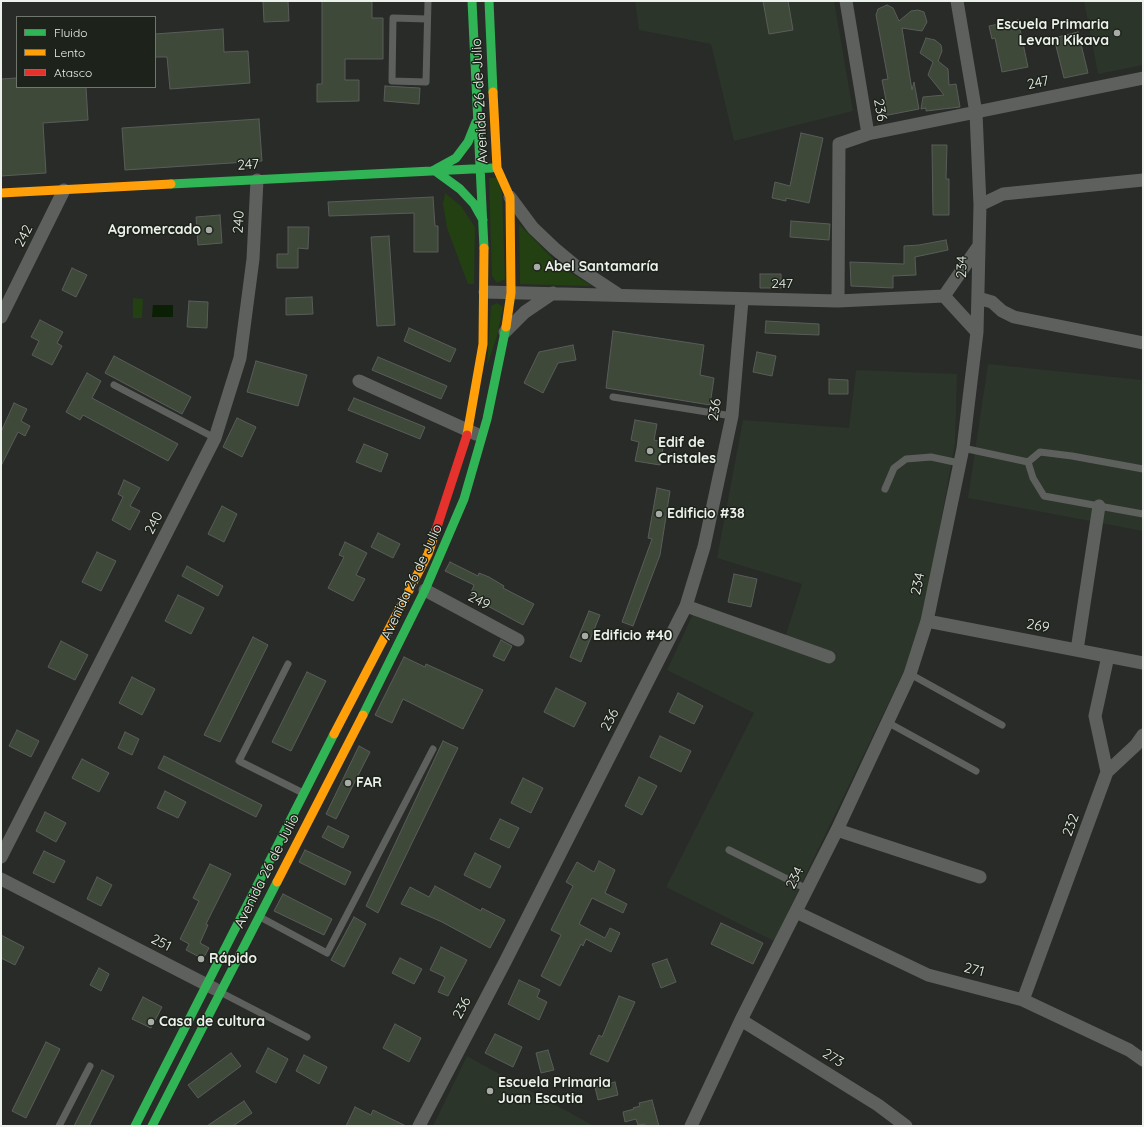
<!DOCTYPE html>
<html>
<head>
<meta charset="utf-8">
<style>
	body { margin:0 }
	#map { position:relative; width:1144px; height:1127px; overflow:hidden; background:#282b27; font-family:Quicksand,sans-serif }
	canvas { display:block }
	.frame { position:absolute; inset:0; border:2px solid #edf1eb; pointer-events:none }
	.legend { position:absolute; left:16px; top:16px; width:140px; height:72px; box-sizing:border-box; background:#1d231b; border:1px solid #70756e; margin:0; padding:5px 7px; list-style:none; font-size:12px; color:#edf1eb }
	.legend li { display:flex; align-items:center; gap:8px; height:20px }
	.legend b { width:20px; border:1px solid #70756e }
</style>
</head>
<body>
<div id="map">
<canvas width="1144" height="1127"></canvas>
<div class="frame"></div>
<ul class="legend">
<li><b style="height:5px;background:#30b455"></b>Fluido</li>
<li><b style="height:5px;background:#ff9f0a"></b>Lento</li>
<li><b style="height:5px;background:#e5322d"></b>Atasco</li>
</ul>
</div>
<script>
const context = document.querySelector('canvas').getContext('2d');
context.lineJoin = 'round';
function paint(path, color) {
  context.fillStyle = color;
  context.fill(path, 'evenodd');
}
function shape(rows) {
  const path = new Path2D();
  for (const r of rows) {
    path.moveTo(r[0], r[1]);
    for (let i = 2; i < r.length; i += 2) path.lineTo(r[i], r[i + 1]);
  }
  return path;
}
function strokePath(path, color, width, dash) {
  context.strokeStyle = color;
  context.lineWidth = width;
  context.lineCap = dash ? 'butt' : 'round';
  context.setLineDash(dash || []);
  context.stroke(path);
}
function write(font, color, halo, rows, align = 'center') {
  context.font = font + ' Quicksand,sans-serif';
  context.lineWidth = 3;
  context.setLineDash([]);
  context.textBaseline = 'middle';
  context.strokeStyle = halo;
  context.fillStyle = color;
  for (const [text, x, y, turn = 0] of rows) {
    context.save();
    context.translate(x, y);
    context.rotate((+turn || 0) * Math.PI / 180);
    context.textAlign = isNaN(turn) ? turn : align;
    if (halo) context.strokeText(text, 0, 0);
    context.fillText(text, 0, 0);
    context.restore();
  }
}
paint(shape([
	[635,1,834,1,853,111,734,141,711,44,639,30],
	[1084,1,1143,1,1143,65,1098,74],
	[988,364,1143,380,1143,531,968,498],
	[856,370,957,374,955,443,923,621,904,671,774,941,666,887,754,713,667,670,693,614,782,647,802,584,717,558,743,420,849,428],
	[467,1056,594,1126,433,1126]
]), '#2c3529');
paint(shape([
	[489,178,497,178,502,193,505,279,497,283,492,276],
	[445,193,461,206,475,227,474,284,468,284,447,228,443,204],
	[519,224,560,266,592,286,520,284],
	[133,298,143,299,142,318,133,318],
	[497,303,503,307,497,336,487,366,491,306]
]), '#224012');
paint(shape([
	[153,305,173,305,173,317,152,317]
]), '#0a1f04');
const building = shape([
	[263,1,288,1,289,21,264,22,263,1],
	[322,1,372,1,372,18,383,18,383,59,345,59,345,80,359,80,359,101,317,102,317,84,322,84,322,1],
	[763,1,788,1,793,30,769,34,763,1],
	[887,5,893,8,899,21,911,11,918,10,924,12,927,22,922,31,902,28,912,90,914,82,919,109,883,116,881,101,886,100,882,80,888,79,876,15,878,9,887,5],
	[1018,20,1028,67,1002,72,995,38,992,39,989,26,1018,20],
	[223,29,224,52,248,51,250,83,170,89,167,57,155,57,155,34,223,29],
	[1078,32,1088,73,1064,78,1054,38,1078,32],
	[926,38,935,40,941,45,942,51,938,61,948,69,949,85,956,84,960,107,926,111,926,108,921,109,923,97,944,95,928,75,933,62,920,53,926,38],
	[17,78,17,87,86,87,88,120,43,123,46,173,1,176,1,79,17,78],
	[385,86,420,88,419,104,384,101,385,86],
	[259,119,262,161,125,170,122,128,259,119],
	[801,133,823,138,809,203,786,198,786,201,772,198,775,182,790,186,801,133],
	[932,145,947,145,946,179,949,179,949,215,933,215,932,145],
	[433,197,435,226,438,226,438,252,414,252,414,213,329,216,328,202,433,197],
	[220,215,222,243,198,245,196,217,220,215],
	[791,221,830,224,829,240,790,237,791,221],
	[288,227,309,227,308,249,298,248,298,268,277,268,277,254,288,254,288,227],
	[389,236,395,325,377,326,371,237,389,236],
	[946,240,948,250,915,257,916,275,893,276,893,288,851,286,850,262,904,264,904,246,919,245,946,240],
	[72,268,87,275,76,297,62,290,72,268],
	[760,274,781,274,781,288,760,288,760,274],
	[312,297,313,314,286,315,286,298,312,297],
	[189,301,208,302,207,328,187,327,189,301],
	[40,320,63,332,57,343,62,346,52,365,32,355,39,341,31,337,40,320],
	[766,321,819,324,819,335,765,333,766,321],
	[409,328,456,349,450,362,404,341,409,328],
	[613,331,704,345,700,375,714,378,710,405,606,388,613,331],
	[573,345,576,360,558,363,543,393,524,383,539,352,573,345],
	[757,352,776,356,772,376,753,372,757,352],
	[114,356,191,397,182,414,105,373,114,356],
	[378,357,447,386,441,399,372,370,378,357],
	[256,361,307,375,298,406,247,392,256,361],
	[87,373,101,381,92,398,178,444,168,461,83,415,80,420,66,412,87,373],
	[829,379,848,380,848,394,829,394,829,379],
	[354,398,425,427,420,439,348,410,354,398],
	[14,403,27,409,21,421,30,426,25,436,18,432,1,466,1,432,14,403],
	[237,418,256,427,242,457,223,447,237,418],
	[635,420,657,424,654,440,664,442,660,465,635,461,639,442,631,440,635,420],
	[364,444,388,454,381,472,356,462,364,444],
	[124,480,140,488,130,506,140,511,130,530,112,520,123,497,118,494,124,480],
	[657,488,670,491,660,555,633,626,622,622,652,539,648,538,657,488],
	[222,506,237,514,224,542,208,534,222,506],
	[378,533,400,544,393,558,371,547,378,533],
	[345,542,367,553,356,575,365,579,353,601,328,588,344,557,339,555,345,542],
	[97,552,116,561,101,591,82,582,97,552],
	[450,562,478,576,479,573,489,577,504,586,503,588,534,604,523,625,484,604,486,601,470,595,474,585,445,571,450,562],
	[187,566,223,586,218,596,182,576,187,566],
	[734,574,757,579,751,607,728,602,734,574],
	[178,595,204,608,191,634,165,621,178,595],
	[589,611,600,615,581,662,570,657,589,611],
	[253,637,268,645,220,742,204,735,253,637],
	[501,640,512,646,504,661,493,656,501,640],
	[61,641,88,655,75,680,48,667,61,641],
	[404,657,425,667,426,664,483,690,463,729,403,699,392,723,375,715,404,657],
	[307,672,326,681,291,751,272,742,307,672],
	[132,677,155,689,142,715,119,703,132,677],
	[556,688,586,703,574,727,544,712,556,688],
	[678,693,703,706,694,724,669,712,678,693],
	[17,730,39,741,31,757,9,746,17,730],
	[125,732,139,739,132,755,118,748,125,732],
	[660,736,691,751,681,772,650,757,660,736],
	[443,741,458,748,378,913,366,906,443,741],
	[359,746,370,752,336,819,326,814,359,746],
	[164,756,262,805,256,817,158,768,164,756],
	[82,759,109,773,99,792,72,778,82,759],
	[639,777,657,786,642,815,625,806,639,777],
	[523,778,543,788,531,813,511,803,523,778],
	[165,791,186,802,178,818,157,808,165,791],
	[45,812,66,823,56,842,36,831,45,812],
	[500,819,519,828,509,848,490,839,500,819],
	[328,826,349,836,343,848,322,837,328,826],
	[305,850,351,872,345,885,299,862,305,850],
	[44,851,65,861,54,883,33,873,44,851],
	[475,853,501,866,490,888,464,875,475,853],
	[599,861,615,870,605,893,627,904,623,913,592,898,579,924,605,938,610,928,620,933,611,952,586,939,583,946,581,944,560,986,541,976,561,935,551,930,573,886,566,882,577,862,594,872,599,861],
	[210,864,231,874,206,924,208,925,200,943,209,948,203,959,186,950,189,944,180,939,199,901,193,898,210,864],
	[97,877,112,885,101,906,87,899,97,877],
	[435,886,481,911,482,908,505,920,490,948,442,922,401,904,410,887,429,897,435,886],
	[283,894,332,919,324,935,274,911,283,894],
	[354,917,366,924,344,967,331,960,354,917],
	[721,923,763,943,753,964,711,944,721,923],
	[1,935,24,947,15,965,1,958,1,935],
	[441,947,467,960,448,996,438,992,445,977,430,970,441,947],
	[400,958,422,969,414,984,392,973,400,958],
	[667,959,676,982,661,988,652,964,667,959],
	[99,968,109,974,101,991,90,985,99,968],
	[519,980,540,990,537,997,547,1002,539,1020,508,1004,519,980],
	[619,996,635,1002,608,1062,590,1054,599,1035,602,1037,619,996],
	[143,997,162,1007,151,1028,132,1019,143,997],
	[395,1024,421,1038,409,1062,383,1048,395,1024],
	[495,1034,522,1047,513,1067,485,1053,495,1034],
	[46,1042,60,1049,26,1118,12,1111,46,1042],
	[268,1048,288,1059,276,1083,256,1072,268,1048],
	[548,1050,554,1070,541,1073,536,1053,548,1050],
	[231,1053,241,1066,198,1098,188,1085,231,1053],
	[304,1055,327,1067,319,1084,296,1071,304,1055],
	[102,1070,114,1076,89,1126,74,1126,102,1070],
	[615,1082,618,1095,598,1100,595,1087,615,1082],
	[652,1100,659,1126,645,1126,645,1124,638,1125,636,1119,625,1122,623,1112,634,1109,633,1108,640,1106,639,1103,652,1100],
	[244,1101,252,1113,233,1126,207,1126,244,1101],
	[355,1107,371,1115,373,1110,406,1126,346,1126,355,1107]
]);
paint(building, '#3f493a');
strokePath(building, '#5a5c59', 1);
strokePath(shape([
	[427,19,393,18,392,81,426,82,428,1],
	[114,385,215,438],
	[613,397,732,416],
	[963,448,1028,462,1040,452,1072,456,1143,469],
	[1028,462,1033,478,1044,496,1143,514],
	[885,489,894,468,906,459,931,457,959,463],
	[288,664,239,761,303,793],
	[910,674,1002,725],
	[887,722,976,771],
	[729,850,807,889],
	[260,917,327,953,433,749],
	[220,992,307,1037],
	[59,1126,90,1066]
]), '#5e605d', 7);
strokePath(shape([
	[846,1,868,134],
	[510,197,533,228,554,248,578,268,619,295],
	[980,205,1003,194,1143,180],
	[485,292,838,301,944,296,977,332],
	[944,296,978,247],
	[978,298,992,302,1002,311,1014,317,1143,343],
	[838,301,839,144,868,134,1143,78],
	[1,317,64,190],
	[505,332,525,312,553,293],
	[359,381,476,434],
	[425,590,518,640],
	[686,606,829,657],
	[927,621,1143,663],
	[1077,650,1099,506],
	[1107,772,1136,745,1143,735],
	[837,830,980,877],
	[1,857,215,438,240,358,253,259,257,180],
	[1,879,215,989],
	[796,912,928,975,1023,1000,1129,1050,1143,1060],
	[1023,1000,1107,772,1095,716,1108,656],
	[741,1020,878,1105,906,1126],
	[419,1126,505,962,686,606,704,547,732,416,742,300],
	[691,1126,741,1020,837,830,910,674,927,621,963,448,977,332,980,205,976,113,957,1]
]), '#5e605d', 13);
strokePath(shape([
	[472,1,484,248],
	[489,1,493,92],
	[436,169,456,158,468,142,476,122],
	[434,170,460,189,474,204,483,220],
	[171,184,492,168],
	[363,715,425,590,464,499,487,419,506,327],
	[135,1126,334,734],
	[152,1126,277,882]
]), '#30b455', 9);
strokePath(shape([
	[493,92,497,168,510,197,511,293,506,327],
	[1,193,171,184],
	[467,435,483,344,484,248],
	[334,734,428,554,436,530],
	[277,882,363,715]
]), '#ff9f0a', 9);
strokePath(shape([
	[436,530,467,435]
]), '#e5322d', 9);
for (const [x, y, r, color] of [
	[1117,33,4,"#a8aca6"],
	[209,230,4,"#a8aca6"],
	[537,267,4,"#a8aca6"],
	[650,451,4,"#a8aca6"],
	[659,514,4,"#a8aca6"],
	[585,636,4,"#a8aca6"],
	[348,783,4,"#a8aca6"],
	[201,959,4,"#a8aca6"],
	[151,1022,4,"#a8aca6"],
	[490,1091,4,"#a8aca6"]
]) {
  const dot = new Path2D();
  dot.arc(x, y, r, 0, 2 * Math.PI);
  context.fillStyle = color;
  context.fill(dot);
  strokePath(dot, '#1d231b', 1.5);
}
write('bold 14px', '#edf1eb', '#1d231b', [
	["Escuela Primaria",1109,25,"right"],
	["Levan Kikava",1109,41,"right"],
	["Agromercado",201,230,"right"],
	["Abel Santamaría",545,267],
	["Edif de",658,443],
	["Cristales",658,459],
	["Edificio #38",667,514],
	["Edificio #40",593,636],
	["FAR",356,783],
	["Rápido",209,959],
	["Casa de cultura",159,1022],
	["Escuela Primaria",498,1083],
	["Juan Escutia",498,1099]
], 'left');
write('14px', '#edf1eb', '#1d231b', [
	["247",1038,83,-12],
	["Avenida 26 de Julio",480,101,-93],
	["236",880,110,81],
	["247",248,165,-3],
	["240",239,222,-87],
	["242",24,236,-63],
	["234",962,267,-89],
	["247",782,284],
	["236",715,410,-82],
	["240",154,523,-63],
	["Avenida 26 de Julio",412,582,-65],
	["234",918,584,-78],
	["249",479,601,28],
	["269",1038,626,11],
	["236",610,720,-63],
	["232",1071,825,-70],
	["Avenida 26 de Julio",267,871,-63],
	["234",795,878,-63],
	["251",161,943,27],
	["271",974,970,15],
	["236",462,1008,-62],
	["273",833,1058,32]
]);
</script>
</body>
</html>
